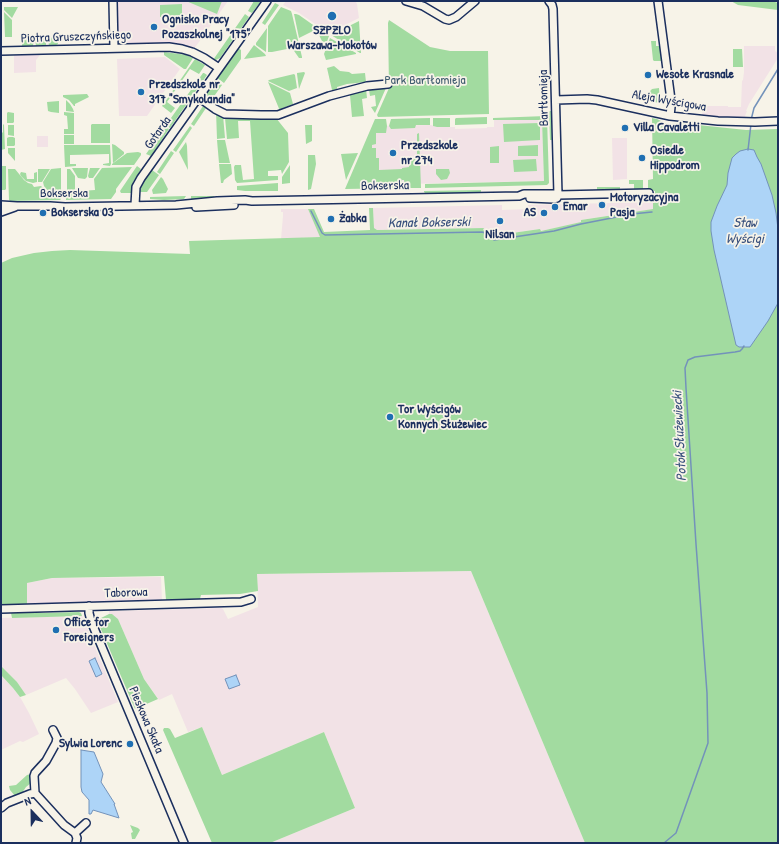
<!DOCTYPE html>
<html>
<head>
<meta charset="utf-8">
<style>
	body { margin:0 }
	#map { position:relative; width:779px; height:844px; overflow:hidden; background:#f7f3e8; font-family:"Patrick Hand",sans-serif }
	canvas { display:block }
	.frame { position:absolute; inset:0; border:2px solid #1b2f5e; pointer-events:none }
	.north { position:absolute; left:12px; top:792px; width:40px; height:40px; -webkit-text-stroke:3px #f7f3e8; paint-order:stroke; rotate:338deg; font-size:11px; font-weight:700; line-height:16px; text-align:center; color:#1b2f5e }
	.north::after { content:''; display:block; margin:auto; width:14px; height:18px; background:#1b2f5e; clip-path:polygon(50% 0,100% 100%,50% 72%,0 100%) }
</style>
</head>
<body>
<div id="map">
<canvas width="779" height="844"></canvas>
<div class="frame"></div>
<div class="north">N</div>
</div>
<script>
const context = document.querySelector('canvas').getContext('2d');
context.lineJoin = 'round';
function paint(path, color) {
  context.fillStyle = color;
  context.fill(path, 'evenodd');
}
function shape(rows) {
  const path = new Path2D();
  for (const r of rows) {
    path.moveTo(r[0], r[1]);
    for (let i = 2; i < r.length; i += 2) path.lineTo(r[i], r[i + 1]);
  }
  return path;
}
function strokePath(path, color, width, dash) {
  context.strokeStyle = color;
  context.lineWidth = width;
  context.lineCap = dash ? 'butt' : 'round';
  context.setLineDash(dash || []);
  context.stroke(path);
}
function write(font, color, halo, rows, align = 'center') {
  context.font = font + ' "Patrick Hand",sans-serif';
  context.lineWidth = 3.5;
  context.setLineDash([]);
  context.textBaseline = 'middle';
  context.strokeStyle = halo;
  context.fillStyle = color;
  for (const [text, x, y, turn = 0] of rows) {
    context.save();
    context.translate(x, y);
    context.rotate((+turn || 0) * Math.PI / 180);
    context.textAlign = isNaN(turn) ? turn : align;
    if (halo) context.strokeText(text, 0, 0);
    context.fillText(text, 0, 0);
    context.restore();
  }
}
paint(shape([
	[117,1,228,1,194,49,179,44,164,43,122,44,118,39],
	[286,1,354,1,356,2,357,4,359,18,339,28,339,29,334,32,330,33,327,32,299,13,283,5],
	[744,46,775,46,775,51,778,53,778,58,749,104,746,111,747,111,745,116,747,117,732,118,702,116,703,106,728,106,728,107,741,107,742,81,743,80,744,72],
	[14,55,40,55,36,60,36,72,14,73],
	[165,57,180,69,147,116,119,116,117,59],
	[542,119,544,181,357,185,377,126,431,125,437,127,455,127,455,129,487,128,487,127,494,127,494,120],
	[37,136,48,136,48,147,37,147],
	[612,138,627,138,627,179,613,180],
	[653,202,653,209,581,220,582,222,541,231,540,229,506,234,506,235,493,236,483,230,484,228,377,230,374,228,373,208,502,205,502,210,528,209,528,205],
	[281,209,308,209,321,237,281,239,283,216,283,212,281,212],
	[471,571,585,843,270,843,355,808,324,732,222,775,202,727,188,732,172,694,159,700,144,679,118,619,112,614,109,614,109,611,221,608,223,609,228,619,258,607,257,574],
	[161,577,162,600,27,604,27,583,52,578],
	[82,616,118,702,91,713,75,689,66,678,26,695,17,682,1,666,1,618],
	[1,675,13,688,20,697,29,713,39,734,23,742,20,741,1,750]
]), '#f2e2e6');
paint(shape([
	[186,1,222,1,217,14],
	[254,1,261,1,252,13,248,11],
	[731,1,772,1,778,3,778,10,738,5],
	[275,3,279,5,265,25,262,23],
	[182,4,182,16,160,17,160,5],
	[4,7,18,7,12,18,4,10],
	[281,7,291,11,292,14,302,57,302,58,299,58,292,48,272,52,268,52,268,26],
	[4,12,12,20,12,37,5,37],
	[245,14,249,17,220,58,216,60,213,60],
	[294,14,296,14,299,15,316,27,315,30,299,38],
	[389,20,430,47,450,51,488,51,489,114,378,117,377,115,389,88,388,23],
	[359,21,361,53,360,53,331,35],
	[267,28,266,52,256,45,256,43],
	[320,32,322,32,329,36,325,47,318,33],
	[57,37,58,44,56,45,49,46,48,38],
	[34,38,33,46,22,46,22,39],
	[35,38,46,38,46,45,36,46],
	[330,38,356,53,356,54,326,60,324,54],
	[651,41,656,41,656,46,660,46,662,61,654,61,653,60],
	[254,45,265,54,266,56,244,59],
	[238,48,241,50,241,59,224,83,217,78],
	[733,49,742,49,743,67,733,67],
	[164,52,180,54,186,55,193,58,186,69,184,69,164,55],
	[195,59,205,65,199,74,190,69,167,102,175,108,171,113,162,106],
	[334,66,340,71,349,72,352,74,365,73,366,82,347,84,337,87,337,92,334,92,332,90,327,68],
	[304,72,305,73,299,89,297,74,297,73],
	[203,73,204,73,207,75,170,128,166,125],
	[294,74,295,75,297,88,289,91,268,81,269,80],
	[215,80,222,85,210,102,203,97],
	[268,82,290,93,293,104,283,108,284,111,280,111],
	[386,88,375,113,371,107,376,106,375,95,370,96,369,90],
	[659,88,660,103,642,100,652,89],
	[366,89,367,98,362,99,364,116,352,117,350,95,350,93],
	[87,94,89,97,75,104,75,106,74,106,69,100,63,97,63,95,64,95],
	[66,100,70,104,73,109,74,112,66,111],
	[59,101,59,113,51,112,48,111,47,102],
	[203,106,206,108,194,126,191,124],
	[216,111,223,115,225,138,217,139],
	[550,111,553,111,554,140,550,140,549,112],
	[8,112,14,113,14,122,13,123,7,123,7,113],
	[64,112,74,113,74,134,64,134,64,129,68,129,67,116,64,115],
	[546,116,547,117,549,183,547,185,425,188,425,184,544,181,542,120,493,120,493,118],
	[487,117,487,124,455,125,455,119,456,118],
	[225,118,231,119,276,118,288,133,289,162,282,174,281,170,268,171,268,176,278,176,278,180,237,183,235,180,234,167,235,165,241,165,243,180,254,179,250,121,238,121,239,138,227,139],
	[430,118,430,125,416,125,415,128,391,129,389,126,391,119],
	[433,118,450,118,450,127,437,127,433,126],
	[652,118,657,119,665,123,671,124,679,123,746,130,778,129,778,843,585,843,471,571,257,574,258,591,240,594,201,595,200,599,166,600,164,576,52,578,27,583,27,604,1,605,1,263,12,258,34,253,52,251,70,250,190,254,189,241,320,237,308,209,314,209,324,232,370,230,369,208,373,208,374,228,377,230,484,228,483,230,493,236,505,235,505,234,540,229,541,231,581,222,581,220,653,209,653,195,655,195,655,191,648,190,648,180,653,179],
	[375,119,386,119,387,126,386,133,376,133,376,144,372,145,372,148,376,148,376,158,379,158,379,170,402,169,402,168,409,167,409,159,417,158,417,134,419,133,421,188,405,188,404,180,402,180,402,188,345,189],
	[540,123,540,140,504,142,503,124],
	[3,124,4,125,5,149,1,150,1,134,3,132],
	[92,124,110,124,110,143,91,143,91,125],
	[8,125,14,125,14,136,8,135],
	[305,125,312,125,312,141,306,144],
	[190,126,192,128,176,152,173,150],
	[165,127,169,129,151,156,146,154],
	[64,135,74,135,74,144,64,144],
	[9,137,13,137,15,138,15,145,14,146,7,146,7,138],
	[217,140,225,140,230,163,219,163],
	[186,142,187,146,188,170,179,152],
	[112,144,115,145,124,152,124,154,113,163],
	[64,145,110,145,111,164,110,166,103,165,103,164,109,163,109,154,70,155,70,164,76,164,76,166,65,167],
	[538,145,538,156,518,156,518,146],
	[499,146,499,163,490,163,490,147],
	[8,148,15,148,15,161,8,153],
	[171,151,174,153,160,174,157,172],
	[138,152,141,153,141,155,134,165,112,165,112,164,127,153],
	[358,153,346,180,341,154],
	[308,155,315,155,316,164,311,189,308,190],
	[536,159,537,171,514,172,513,160],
	[219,164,231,164,232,174,224,180,223,183,221,183],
	[290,165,290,183,282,184,282,177],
	[2,166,6,166,6,189,5,190,1,190],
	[137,166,141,169,133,182,132,193,121,193,120,191],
	[132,167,116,189,116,192,111,199,66,200,66,192,95,190,94,179,102,168],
	[61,168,61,191,47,190,44,186,43,182,51,169],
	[72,168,88,168,87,177,85,179,78,178],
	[90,168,100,168,93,178,89,178,88,176],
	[8,169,15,169,24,180,28,183,32,184,34,187,41,186,47,192,61,192,61,199,60,200,10,201,9,200],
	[38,169,50,169,42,182,38,182],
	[67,169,70,169,75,176,75,190,67,190],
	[436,169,449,169,450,173,447,179,441,180,436,174],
	[152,170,159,175,147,192,140,192,142,183],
	[21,172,26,173,27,179,34,179,34,173,37,172,37,182,33,183,26,181,21,176,20,174],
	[161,177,163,179,168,189,166,193,153,194,152,190],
	[629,180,643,180,643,189,638,189,636,191,634,191,634,184,629,184],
	[278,183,278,191,245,191,237,190,237,186],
	[597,187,620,187,620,190,597,191],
	[481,190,481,194,426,194,424,192,424,191],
	[186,196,184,199,164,200,150,199,150,197],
	[191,196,214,196,215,199,195,200,191,199],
	[35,612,43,613,79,612,81,613,82,616,12,618,11,613],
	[109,614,112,614,118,619,144,679,158,699,135,709,97,620],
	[1,666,17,682,26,695,20,697,13,688,1,675],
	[202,727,222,775,324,732,355,808,270,843,212,843,163,730,164,728,168,728,170,729,175,738],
	[31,774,31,783,26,787,22,793,15,796,10,790,9,786,16,785,27,775],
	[130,825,138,828,140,830,135,839,132,839,131,833,133,832]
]), '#a2dba0');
const water = shape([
	[748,149,754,150,757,157,761,164,772,195,776,213,778,229,778,303,768,321,750,347,739,347,736,345,714,250,711,231,711,222,717,206,727,185,728,173,732,158,736,154,740,151,748,149],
	[95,658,102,674,96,677,89,661,95,658],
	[236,675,240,685,229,689,225,679,236,675],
	[81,750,94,752,103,774,101,782,115,804,114,804,119,818,93,810,91,814,89,814,89,800,82,792,81,787,81,750]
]);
paint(water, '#add4f7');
strokePath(water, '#7392ba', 1);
strokePath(shape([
	[751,120,754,108,778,69],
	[748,150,751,124],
	[311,211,322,233,325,235,482,232,485,233,494,240,554,231,581,224,632,214,652,212],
	[664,843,676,833,708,743,707,693,696,544,686,388,685,368,688,360,695,357,735,352,740,351,742,349,744,346]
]), '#7392ba', 1.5);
const street = shape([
	[113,1,114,48],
	[406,1,423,6,445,19,449,20,456,17,475,1],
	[549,1,552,5,553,9,558,195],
	[658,1,671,100,671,107,670,116],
	[1,51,169,47,182,49,192,52,204,58,219,68],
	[198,97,215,109,225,114,261,115,278,115,329,96,367,86,388,84],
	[556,100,587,99,597,100,670,116,718,121,755,122,778,121],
	[530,198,553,199,557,198,558,195,649,193],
	[1,205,17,206,50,206,65,207,176,205,217,201,245,200,252,201,519,196,524,194,558,194],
	[135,205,136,187,141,178,267,1],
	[196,207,234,205],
	[1,212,15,207],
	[89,606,89,613,91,621,184,843],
	[1,609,241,602,251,599],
	[53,730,57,738,56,743,46,761,35,773,34,776,35,793,64,825,75,833,77,838,76,843],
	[1,808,7,803,30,794,35,793],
	[75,833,86,823]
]);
strokePath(street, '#1b2f5e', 10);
strokePath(street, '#f7f3e8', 7);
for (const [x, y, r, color] of [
	[332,16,5,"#1f6fb2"],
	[154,27,4,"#1f6fb2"],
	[648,75,4,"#1f6fb2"],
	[141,92,4,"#1f6fb2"],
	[625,128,4,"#1f6fb2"],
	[393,153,4,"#1f6fb2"],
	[642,158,4,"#1f6fb2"],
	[602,205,4,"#1f6fb2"],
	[555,207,4,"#1f6fb2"],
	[43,213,4,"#1f6fb2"],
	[544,213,4,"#1f6fb2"],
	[331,219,4,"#1f6fb2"],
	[500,221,4,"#1f6fb2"],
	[390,417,4,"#1f6fb2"],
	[56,630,4,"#1f6fb2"],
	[130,744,4,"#1f6fb2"]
]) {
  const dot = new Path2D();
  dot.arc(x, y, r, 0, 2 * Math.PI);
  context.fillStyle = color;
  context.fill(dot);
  strokePath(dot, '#f7f3e8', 1.5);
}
write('bold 13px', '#1b2f5e', '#f7f3e8', [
	["Ognisko Pracy",162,20],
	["Pozaszkolnej \"175\"",162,35],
	["SZPZLO",332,31,"center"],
	["Warszawa-Mokotów",332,46,"center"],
	["Wesołe Krasnale",656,75],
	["Przedszkole nr",149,85],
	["317 \"Smykolandia\"",149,100],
	["Villa Cavaletti",633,128],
	["Przedszkole",401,146],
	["nr 274",401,161],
	["Osiedle",650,151],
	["Hippodrom",650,166],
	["Motoryzacyjna",610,198],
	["Pasja",610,213],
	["Emar",563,207],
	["Bokserska 03",51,213],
	["AS",536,213,"right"],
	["Żabka",339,219],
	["Nilsan",500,235,"center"],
	["Tor Wyścigów",398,410],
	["Konnych Służewiec",398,425],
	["Office for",64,623],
	["Foreigners",64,638],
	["Sylwia Lorenc",122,744,"right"]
], 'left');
write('13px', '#1b2f5e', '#f7f3e8', [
	["Piotra Gruszczyńskiego",76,37,-2],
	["Bartłomieja",544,98,-91],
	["Aleja Wyścigowa",669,101,10],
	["Gotarda",158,133,-55],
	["Bokserska",385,186,-1],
	["Bokserska",64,194],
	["Taborowa",126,593,-2],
	["Pieskowa Skała",146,720,67]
]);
write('13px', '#3d5a6e', '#f7f3e8', [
	["Park Bartłomieja",425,81]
]);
write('italic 14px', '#38507d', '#f7f3e8', [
	["Kanał Bokserski",429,223,-1],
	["Staw",745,223],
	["Wyścigi",745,239],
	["Potok Służewiecki",680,436,-93]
]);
</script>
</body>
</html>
